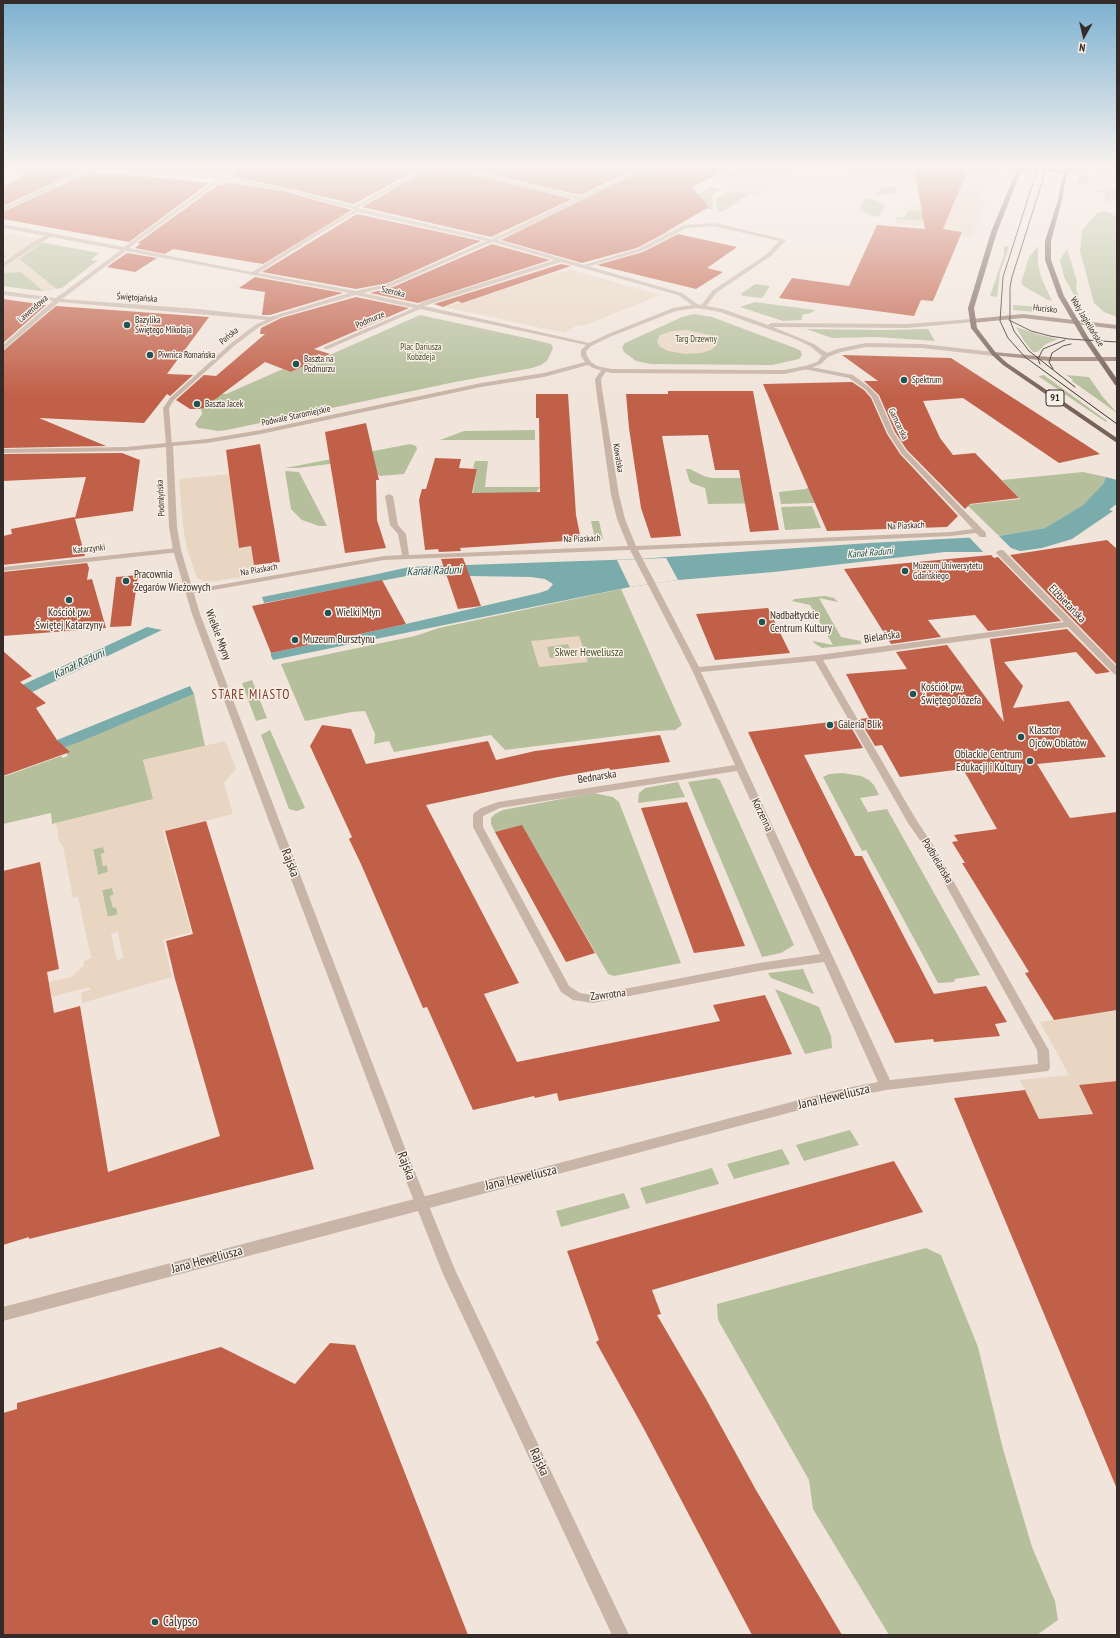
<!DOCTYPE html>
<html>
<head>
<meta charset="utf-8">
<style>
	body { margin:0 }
	#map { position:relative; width:1120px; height:1638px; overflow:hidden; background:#f1e5db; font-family:"PT Sans Narrow",sans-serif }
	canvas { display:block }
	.frame { position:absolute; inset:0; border:4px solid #352b28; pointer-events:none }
	.north { position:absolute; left:1064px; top:16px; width:40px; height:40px; -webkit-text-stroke:3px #f9f0e7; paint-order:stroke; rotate:188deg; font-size:11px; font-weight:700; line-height:16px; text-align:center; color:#352b28 }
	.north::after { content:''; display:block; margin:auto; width:14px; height:18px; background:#352b28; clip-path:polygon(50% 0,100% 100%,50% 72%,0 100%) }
</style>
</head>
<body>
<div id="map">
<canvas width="1120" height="1638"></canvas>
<div class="frame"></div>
<div class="north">N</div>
</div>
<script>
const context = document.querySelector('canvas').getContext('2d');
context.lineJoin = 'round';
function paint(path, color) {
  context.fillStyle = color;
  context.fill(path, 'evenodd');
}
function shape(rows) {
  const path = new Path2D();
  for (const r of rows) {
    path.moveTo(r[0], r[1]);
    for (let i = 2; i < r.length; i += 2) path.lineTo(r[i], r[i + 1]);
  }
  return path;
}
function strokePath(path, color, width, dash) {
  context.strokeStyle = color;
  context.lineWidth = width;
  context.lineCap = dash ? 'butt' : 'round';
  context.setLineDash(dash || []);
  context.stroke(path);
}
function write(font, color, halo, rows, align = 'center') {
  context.font = font + ' "PT Sans Narrow",sans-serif';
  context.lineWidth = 3;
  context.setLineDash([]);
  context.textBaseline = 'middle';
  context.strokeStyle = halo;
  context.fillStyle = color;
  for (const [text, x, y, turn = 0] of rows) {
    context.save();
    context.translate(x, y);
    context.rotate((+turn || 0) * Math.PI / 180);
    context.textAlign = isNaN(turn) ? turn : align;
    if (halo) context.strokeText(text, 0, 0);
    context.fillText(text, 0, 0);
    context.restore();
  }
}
paint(shape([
	[179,167,219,167,215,172,211,173,188,171],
	[743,167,760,167,775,169,769,173,744,173,737,178,739,180,737,181,726,177],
	[1085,167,1088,167,1089,184,1076,184],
	[895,186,898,189,894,193,884,195,875,194,882,187],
	[710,187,721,189,712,195,713,210,691,206,705,202,702,199,694,197],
	[729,191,749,194,722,212,717,211,716,199],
	[866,198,878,201,885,206,879,217,869,215,860,210,860,208],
	[908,211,922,211,927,221,895,219,897,217,904,218],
	[1100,212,1108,212,1117,217,1117,317,1104,312,1094,303,1080,251,1082,230,1096,214],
	[3,235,99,253,91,260,97,261,62,288,40,291,3,286],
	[1004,246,1009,247,1000,273,997,297,990,296,1004,255],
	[1038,246,1038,264,1041,277,1052,301,1048,300,1025,287,1021,283,1029,257],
	[1067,249,1077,281,1076,288,1080,302,1078,302,1064,277,1061,265,1060,260],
	[755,284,770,286,762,298,743,296,741,294],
	[755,302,815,310,811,313,802,315,802,320,783,321,740,307],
	[1013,305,1055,308,1057,314,1013,310],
	[694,314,712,317,795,348,801,351,802,355,799,359,772,365,651,364,636,361,624,352,622,347,625,343,682,317],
	[420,315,535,340,551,344,553,348,547,361,541,365,532,368,455,382,227,430,218,431,206,429,198,428,195,424,202,414,201,408,207,407,220,394,226,394,283,369,291,372],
	[1016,327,1040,335,1058,339,1046,344,1037,352,1033,352,1024,341],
	[806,329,885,330,928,329,935,341,878,337,832,338],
	[1044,375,1107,421,1106,422,1038,376],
	[1066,375,1089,377,1102,396,1117,413,1072,381,1073,380],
	[535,430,535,440,440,440,464,431],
	[410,444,416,446,417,449,404,474,380,476,361,460,298,468,285,468],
	[475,461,488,461,485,487,540,487,533,497,472,498,477,469,473,468],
	[686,469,690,469,704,476,712,478,762,478,773,503,708,504,705,488,691,483,689,480],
	[285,471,299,472,327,526,319,526,302,520,291,509],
	[1083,472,1106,477,1103,484,1083,505,1045,528,999,536,967,505,1020,499,1002,480],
	[813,482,845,502,781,504,779,492,806,489],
	[812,506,821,528,785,530,781,507],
	[591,521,599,521,603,539,595,539],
	[621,589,682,725,675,730,657,731,505,750,491,735,394,752,389,741,374,744,375,734,365,711,352,712,305,721,281,664,415,636,439,628],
	[825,596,834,598,838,602,819,598,841,637,861,641,861,644,822,648,814,643,813,641,833,645,810,605,792,601,794,599],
	[252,680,267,718,256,721,242,683],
	[194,694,205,746,143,760,154,799,52,824,51,813,3,824,3,777,61,756,63,758,68,756,63,748],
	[270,730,305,808,297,811,289,809,261,735],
	[829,774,843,773,861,776,869,780,874,785,879,795,860,798,868,812,887,809,980,975,955,979,954,982,938,983,866,850,862,851,823,777],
	[715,778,720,780,794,945,781,953,762,957,688,782],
	[678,782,685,797,638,803,639,793,645,788],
	[593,793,613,797,619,802,681,963,614,976,608,974,522,826,495,832,491,824,491,818,495,814,503,810],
	[103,847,105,853,101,854,103,866,107,865,108,872,98,875,93,849],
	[112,888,114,895,110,896,113,907,116,906,118,915,107,917,102,890],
	[803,969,814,994,771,978,768,973],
	[775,989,819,1007,831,1036,832,1048,805,1054],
	[850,1130,859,1145,804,1161,796,1145],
	[782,1149,790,1164,734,1179,727,1164],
	[712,1168,719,1184,646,1204,640,1188],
	[624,1193,630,1208,561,1227,556,1211],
	[926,1248,941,1255,978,1347,1003,1449,1032,1547,1055,1601,1058,1620,1037,1635,889,1635,813,1509,809,1480,718,1320,717,1304]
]), '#b5bf9c');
paint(shape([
	[439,167,463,167,577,193,631,167,658,167,525,234,504,229],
	[832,167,875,167,902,171,907,167,950,167,961,178,969,179,971,175,971,172,973,172,972,168,965,167,980,167,996,171,1002,177,1000,182,986,181,985,183,981,183,979,188,984,189,979,201,986,202,971,238,960,237,962,236,964,231,894,223,895,219,927,221,922,211,908,211,910,207,906,206,906,205,952,208,960,189,903,183,874,175],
	[1108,167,1117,167,1117,203,1103,202,1107,183,1097,180,1098,171,1106,170],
	[57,168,97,173,3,220,3,199],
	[775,169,791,172,755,196,719,189,733,180,737,181,739,180,737,178,744,173,769,173],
	[3,233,45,241,19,259,57,289,42,290,21,272,3,273,3,258,7,257,3,253],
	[569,269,660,295,586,325,576,326,564,333,445,307],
	[687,330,710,335,715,338,717,343,716,346,711,350,702,353,685,354,668,351,659,346,657,341,660,335,672,331],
	[229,474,240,548,251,546,256,575,217,581,206,582,197,578,187,549,183,526,179,479],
	[579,636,588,662,539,667,531,641],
	[568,644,572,656,550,658,547,647],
	[225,741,236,769,224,783,233,814,163,831,191,932,163,940,172,977,82,1003,81,993,90,990,89,987,52,997,49,982,71,977,84,965,84,961,91,958,78,897,73,898,63,846,59,842,56,823,153,799,143,760],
	[103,847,105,853,101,854,103,866,107,865,108,872,98,875,93,849],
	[112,888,114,895,110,896,113,908,116,907,118,914,108,917,102,890],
	[118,932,123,958,117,960,111,934],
	[1117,1010,1117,1081,1079,1085,1093,1113,1039,1119,1020,1080,1069,1075,1040,1022]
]), '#e8d6c3');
paint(shape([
	[1106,477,1117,480,1117,505,1115,505,1109,510,1113,511,1072,539,1042,548,1020,551,1011,548,984,552,945,552,774,572,678,580,630,587,273,660,271,656,271,653,406,624,539,593,548,590,553,584,545,579,531,577,412,575,264,603,262,597,373,575,409,567,638,559,869,543,999,536,1045,528,1083,505,1103,484],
	[147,627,162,630,3,706,5,693],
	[190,686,194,694,82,741,63,748,57,740]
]), '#7bacac');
paint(shape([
	[986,534,997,534,1013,550,985,554,969,537],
	[666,558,678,580,630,587,617,560]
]), '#f1e5db');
paint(shape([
	[37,167,79,171,3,206,3,187],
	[241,167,422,167,354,204,283,187,231,177],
	[432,167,443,167,572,199,491,237,362,207],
	[459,167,589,167,597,169,601,167,638,167,580,195],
	[649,167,732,167,692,187,709,207,666,232,667,232,637,248,582,263,501,240],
	[914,167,969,167,943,229,962,232,933,301,921,300,914,316,779,298,792,278,849,286,877,225,925,229],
	[90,172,152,177,209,183,129,242,3,219,3,212],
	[226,182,283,191,352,210,263,264,173,249,165,254,135,248,140,244,138,243,219,184,224,185],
	[357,214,481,241,388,283,356,289,262,272],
	[678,234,737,247,707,268,723,272,696,289,597,265,643,252],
	[492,244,550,260,418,303,370,293,393,287],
	[127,253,157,258,135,272,107,267],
	[561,264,571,266,462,303,458,301,443,307,434,304],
	[255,277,343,293,270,315,262,315,265,292,239,288],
	[356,297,409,308,314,349,330,354,291,372,265,362,210,403,207,407,199,409,190,409,176,400,204,375,216,376,265,334,260,334,261,328,281,318],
	[3,299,46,305,3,343],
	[56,306,209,317,167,374,193,375,170,396,167,394,144,423,39,418,106,446,3,448,3,351],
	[842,355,951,358,1100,454,1059,463,963,398,923,401,940,438,953,455,975,453,1019,498,970,504,965,509,907,450,895,432,879,395,864,381,878,381],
	[852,382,864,390,871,398,887,434,900,454,958,516,947,527,827,531,763,384],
	[668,391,753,391,779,530,750,532,739,470,715,470,708,435,662,436,681,536,651,538,641,508,629,428,626,394,668,394],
	[536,394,568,394,576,515,581,540,460,548,461,551,439,552,438,549,425,550,419,500,422,489,426,489,435,458,461,459,459,468,477,469,472,493,540,492,539,418,536,418],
	[366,423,379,480,376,480,377,520,386,548,345,553,325,432],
	[260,444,280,562,254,565,251,546,239,548,226,450],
	[122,453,140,460,133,511,75,519,85,556,3,565,3,536,12,534,11,529,74,517,75,518,86,477,3,481,3,454],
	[1107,540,1117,549,1117,665,1010,555],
	[991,555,994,558,998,557,1061,621,988,631,975,615,928,620,941,637,891,644,844,569],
	[463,558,481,606,458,609,441,559],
	[87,563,89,568,87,580,92,579,106,628,3,636,3,572],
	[138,575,131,626,110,627,116,577],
	[382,580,406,624,271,653,252,606],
	[768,608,790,653,715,660,696,614],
	[1067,629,1110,672,1096,674,1076,652,1004,662,1023,686,1013,708,1069,701,1106,757,1037,764,1070,818,1117,812,1117,1010,1054,1020,1025,973,1029,972,962,863,965,863,952,842,958,841,954,835,997,829,963,769,900,777,882,745,875,746,859,719,869,718,846,674,907,669,896,652,947,645,1004,722,990,639],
	[3,651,32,676,20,682,46,703,36,708,57,740,70,752,3,776],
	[847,720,863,748,804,755,855,856,862,856,934,994,986,986,1007,1022,995,1024,1000,1036,934,1042,933,1039,895,1043,808,862,748,732],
	[322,725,351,729,366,764,488,741,496,760,535,751,660,735,670,762,610,770,609,768,558,777,426,805,519,983,484,994,517,1062,720,1021,713,1005,765,995,792,1054,559,1101,557,1093,535,1098,534,1096,473,1110,427,1007,423,1008,361,864,349,839,352,837,310,746],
	[687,802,705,847,745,946,694,953,641,808],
	[206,821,314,1169,49,1234,29,1239,29,1237,3,1245,3,871,40,862,59,969,47,972,54,1013,80,1006,108,1172,220,1136,175,979,166,941,193,934,165,831],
	[522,825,595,953,566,962,495,832],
	[1117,1081,1117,1489,954,1098,1025,1090,1039,1119,1093,1114,1079,1085],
	[894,1161,923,1212,652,1290,661,1314,657,1315,706,1399,756,1490,842,1635,752,1635,644,1429,596,1342,599,1340,567,1251],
	[330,1343,355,1345,468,1635,3,1635,3,1413,17,1409,17,1403,221,1347,295,1384]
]), '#c16049');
paint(shape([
	[91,167,97,167,3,211,3,208,91,167],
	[444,167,452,167,580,197,642,167,648,167,513,233,511,232,511,230,576,199,444,167],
	[1109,178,1117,179,1117,181,1109,180,1109,178],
	[1092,189,1107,191,1108,189,1112,189,1110,197,1117,197,1117,199,1105,200,1106,193,1092,191,1092,189],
	[355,210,359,211,323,232,318,231,355,210],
	[715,223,718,225,717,226,687,228,642,251,583,268,580,266,638,249,684,225,715,223],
	[48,234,53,235,3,267,3,263,33,242,48,234]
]), '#c8b5a8');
paint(shape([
	[101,167,119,167,220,176,226,167,230,167,224,177,283,188,354,206,425,167,431,167,358,208,491,239,511,230,515,230,515,232,497,240,682,293,700,306,695,307,678,295,561,262,424,306,589,343,592,345,591,346,420,309,328,349,324,349,324,347,414,308,356,295,280,317,259,327,234,346,174,400,169,408,172,445,169,447,166,445,163,408,170,398,230,344,255,325,266,320,59,302,3,350,3,345,53,301,3,295,3,291,56,298,121,250,3,228,3,224,124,247,217,179,101,167],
	[222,180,283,190,353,209,357,212,486,241,388,284,356,291,258,273,323,232,323,230,321,229,252,272,129,248,222,180],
	[492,242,555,260,423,302,418,305,363,293,392,286,492,242],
	[126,251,349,293,270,317,198,309,62,299,126,251],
	[997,167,1005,167,1020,172,1018,173,997,167],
	[715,223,786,240,771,256,716,293,705,308,703,309,700,307,712,291,767,254,779,241,713,226,712,225,715,223],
	[806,366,853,375,869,387,878,396,894,433,906,451,986,533,986,537,980,537,976,533,951,536,638,550,699,667,818,655,1064,622,997,554,996,552,1000,550,1003,550,1117,667,1117,675,1114,674,1068,627,823,660,917,821,933,845,1047,1047,1049,1050,1050,1068,1048,1071,886,1090,841,1099,3,1321,3,1307,498,1177,525,1172,841,1089,878,1082,824,962,759,971,593,1003,573,1000,561,992,473,827,473,815,474,813,481,808,498,802,735,765,692,670,630,550,384,560,190,594,186,592,190,590,384,556,402,555,398,534,390,525,385,496,389,494,393,496,398,525,406,534,409,555,628,546,617,519,611,495,596,389,595,379,602,369,604,368,607,370,601,379,602,389,619,495,625,519,636,546,951,532,973,529,901,453,888,433,872,397,865,389,849,378,804,369,803,368,806,366],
	[815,661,908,823,924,846,1037,1050,1038,1064,890,1080,701,672,815,661],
	[737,771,820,954,759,963,593,995,580,993,569,986,483,827,483,816,500,808,737,771],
	[177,548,181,550,180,552,3,571,3,567,177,548]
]), '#c8b5a8');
paint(shape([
	[697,304,723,309,768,325,771,323,907,324,972,319,975,321,974,322,907,328,773,327,814,344,827,353,837,349,866,343,922,344,994,352,997,354,994,356,922,348,866,347,841,352,828,357,821,364,808,369,784,374,611,373,593,368,588,365,544,377,481,387,261,434,207,443,173,446,177,527,181,550,200,614,405,1148,456,1272,629,1635,612,1635,443,1274,393,1148,270,824,192,614,173,550,169,527,166,447,126,451,3,453,3,449,126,447,207,439,261,430,481,383,544,373,585,362,581,356,581,350,587,344,608,334,673,308,697,304],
	[697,308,720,312,793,338,810,346,822,356,817,362,805,366,784,370,752,370,611,369,597,366,591,362,587,356,586,351,591,346,612,336,676,311,697,308]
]), '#c8b5a8');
paint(shape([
	[1023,314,1117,325,1117,329,1023,318,972,323,969,321,972,319,1023,314],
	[994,352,1049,357,1117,357,1117,361,1049,361,992,355,992,353,994,352]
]), '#9c8479');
paint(shape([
	[1018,167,1063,170,1064,167,1068,167,1068,170,1072,167,1078,167,1067,173,1062,200,1051,241,1051,260,1064,296,1088,337,1117,379,1117,386,1115,385,1082,337,1058,296,1045,260,1045,241,1058,200,1063,173,1022,169,997,232,974,308,977,328,996,353,1007,363,1117,438,1117,443,1003,365,992,355,971,328,968,308,991,232,1018,167]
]), '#776259');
strokePath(shape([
	[1038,167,1003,277,1000,321,1008,338,1025,357,1117,424],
	[1047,167,1012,277,1010,287,1010,320,1014,331,1029,351,1075,387],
	[1009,320,1031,331,1050,336,1069,339,1117,342],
	[1040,364,1038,359,1043,349,1065,340],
	[1053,369,1049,362,1052,353,1063,346,1071,344]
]), '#352b28', 1);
strokePath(shape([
	[1106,192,1117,193]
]), '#c8b5a8', 5.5);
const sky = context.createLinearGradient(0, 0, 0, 396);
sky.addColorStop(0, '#7cb1d0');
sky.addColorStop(0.42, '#f9f3ef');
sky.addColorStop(1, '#f9f3ef00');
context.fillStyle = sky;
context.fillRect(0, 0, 1120, 396);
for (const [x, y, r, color] of [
	[127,325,4,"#1f5455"],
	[150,355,4,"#1f5455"],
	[296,364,4,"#1f5455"],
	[904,380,4,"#1f5455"],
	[197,404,4,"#1f5455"],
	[905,571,4,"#1f5455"],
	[126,581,4,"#1f5455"],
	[69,600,4,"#1f5455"],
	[328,613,4,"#1f5455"],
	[762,622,4,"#1f5455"],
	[295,640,4,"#1f5455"],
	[913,694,4,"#1f5455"],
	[830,725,4,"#1f5455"],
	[1021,737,4,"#1f5455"],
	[1030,761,4,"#1f5455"],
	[155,1622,4,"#1f5455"]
]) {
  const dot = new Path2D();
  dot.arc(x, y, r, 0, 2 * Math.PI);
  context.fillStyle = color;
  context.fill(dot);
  strokePath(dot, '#f9f0e7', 1.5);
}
write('9px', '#352b28', '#f9f0e7', [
	["Szeroka",393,292,13],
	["Świętojańska",137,298,4],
	["Lawendowa",33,309,-41],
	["Hucisko",1045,309,6],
	["Podmurze",370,320,-23],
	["Wały Jagiellońskie",1087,322,59],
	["Pańska",229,336,-40],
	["Podwale Staromiejskie",296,416,-12],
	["Garncarska",898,424,64],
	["Kowalska",618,458,81],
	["Podmłyńska",161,498,-93],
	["Na Piaskach",906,526,-3],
	["Na Piaskach",582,539,-2],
	["Katarzynki",89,549,-6],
	["Na Piaskach",259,570,-10]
]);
write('9px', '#352b28', '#f9f0e7', [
	["Bazylika",135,320],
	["Świętego Mikołaja",135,330],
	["Piwnica Romańska",158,355],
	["Baszta na",304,359],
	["Podmurzu",304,369],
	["Spektrum",912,380],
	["Baszta Jacek",205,404],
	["Muzeum Uniwersytetu",913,566],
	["Gdańskiego",913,576]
], 'left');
write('9px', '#47522d', '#f9f0e7', [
	["Targ Drzewny",696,339],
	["Plac Dariusza",421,347],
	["Kobzdeja",421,357]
]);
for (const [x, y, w] of [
	[1055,398,18]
]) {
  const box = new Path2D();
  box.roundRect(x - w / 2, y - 8, w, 16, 3);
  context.fillStyle = '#f9f0e7';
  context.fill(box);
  strokePath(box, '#352b28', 1);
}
write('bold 10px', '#352b28', null, [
	["91",1055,398]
]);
write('italic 10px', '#1f5455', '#f9f0e7', [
	["Kanał Raduni",870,553,-5]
]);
write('11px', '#352b28', '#f9f0e7', [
	["Pracownia",134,575],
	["Zegarów Wieżowych",134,588],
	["Kościół pw.",69,613,"center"],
	["Świętej Katarzyny",69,626,"center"],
	["Wielki Młyn",336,613],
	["Nadbałtyckie",770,616],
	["Centrum Kultury",770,629],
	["Muzeum Bursztynu",303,640],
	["Kościół pw.",921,688],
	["Świętego Józefa",921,701],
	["Galeria Blik",838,725],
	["Klasztor",1029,731],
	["Ojców Oblatów",1029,744],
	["Oblackie Centrum",1022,755,"right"],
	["Edukacji i Kultury",1022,768,"right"]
], 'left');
write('11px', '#352b28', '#f9f0e7', [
	["Elżbietańska",1067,604,46],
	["Wielkie Młyny",218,635,69],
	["Bielańska",882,637,-8],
	["Bednarska",597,777,-9],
	["Korzenna",762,815,65],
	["Podbielańska",937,861,59],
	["Zawrotna",608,995,-7]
]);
write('11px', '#47522d', '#f9f0e7', [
	["Skwer Heweliusza",589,653]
]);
write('italic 12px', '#1f5455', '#f9f0e7', [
	["Kanał Raduni",434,571,-2],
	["Kanał Raduni",79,664,-25]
]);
context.letterSpacing = '1px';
write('13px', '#813524', '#f9f0e7', [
	["STARE MIASTO",251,695]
]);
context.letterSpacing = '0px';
write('13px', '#352b28', '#f9f0e7', [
	["Rajska",290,863,69],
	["Jana Heweliusza",834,1097,-13],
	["Rajska",406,1166,69],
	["Jana Heweliusza",521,1178,-13],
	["Jana Heweliusza",207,1260,-15],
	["Rajska",539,1462,65]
]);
write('13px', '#352b28', '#f9f0e7', [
	["Calypso",163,1622]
], 'left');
</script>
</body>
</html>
